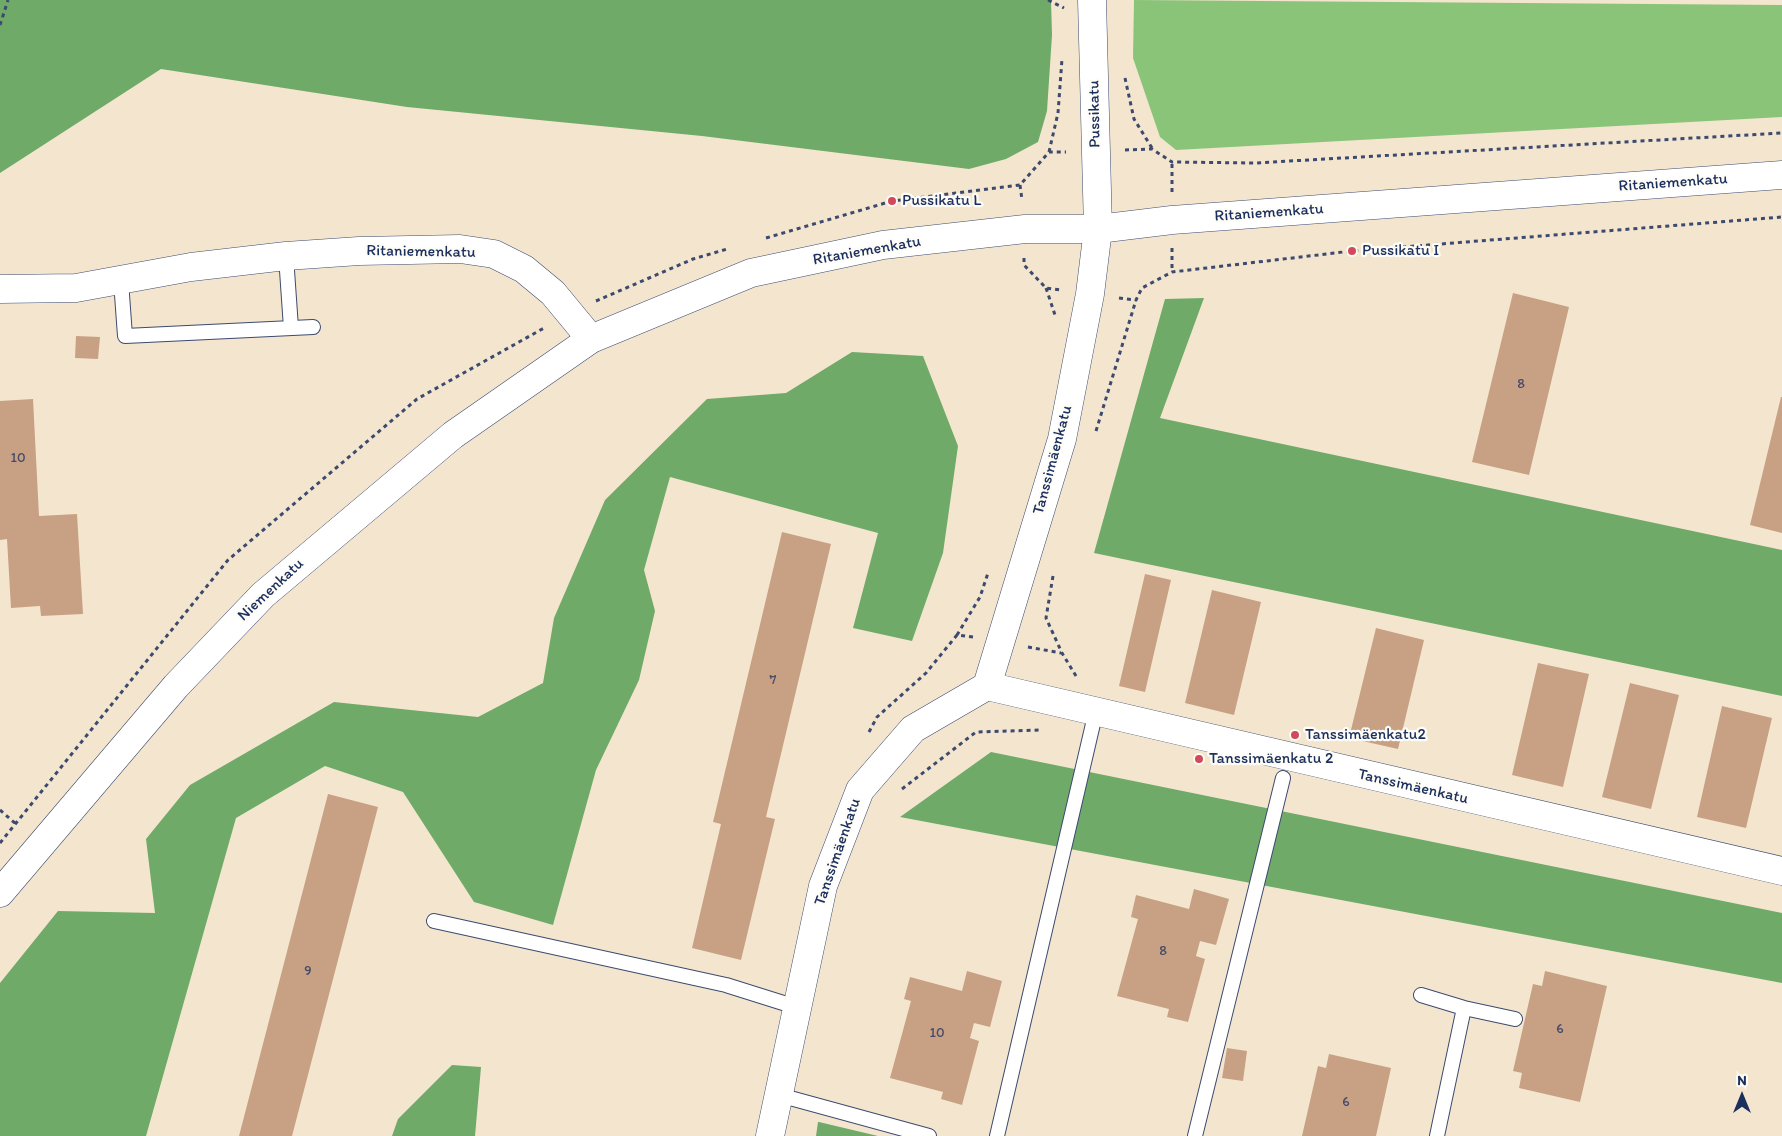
<!DOCTYPE html>
<html>
<head>
<meta charset="utf-8">
<style>
	body { margin:0 }
	#map { position:relative; width:1782px; height:1136px; overflow:hidden; background:#f4e6ce; font-family:Itim,sans-serif }
	canvas { display:block }
	.north { position:absolute; left:1717px; top:1071px; width:50px; height:50px; -webkit-text-stroke:4px #fdfcf7; paint-order:stroke; rotate:0deg; font-size:14px; font-weight:700; line-height:20px; text-align:center; color:#1b2f5e }
	.north::after { content:''; display:block; margin:auto; width:18px; height:22px; background:#1b2f5e; clip-path:polygon(50% 0,100% 100%,50% 72%,0 100%) }
</style>
</head>
<body>
<div id="map">
<canvas width="1782" height="1136"></canvas>
<div class="north">N</div>
</div>
<script>
const context = document.querySelector('canvas').getContext('2d');
context.lineJoin = 'round';
function paint(path, color) {
  context.fillStyle = color;
  context.fill(path, 'evenodd');
}
function shape(rows) {
  const path = new Path2D();
  for (const r of rows) {
    path.moveTo(r[0], r[1]);
    for (let i = 2; i < r.length; i += 2) path.lineTo(r[i], r[i + 1]);
  }
  return path;
}
function strokePath(path, color, width, dash) {
  context.strokeStyle = color;
  context.lineWidth = width;
  context.lineCap = dash ? 'butt' : 'round';
  context.setLineDash(dash || []);
  context.stroke(path);
}
function write(font, color, halo, rows, align = 'center') {
  context.font = font + ' Itim,sans-serif';
  context.lineWidth = 4.5;
  context.setLineDash([]);
  context.textBaseline = 'middle';
  context.strokeStyle = halo;
  context.fillStyle = color;
  for (const [text, x, y, turn = 0] of rows) {
    context.save();
    context.translate(x, y);
    context.rotate((+turn || 0) * Math.PI / 180);
    context.textAlign = isNaN(turn) ? turn : align;
    if (halo) context.strokeText(text, 0, 0);
    context.fillText(text, 0, 0);
    context.restore();
  }
}
paint(shape([
	[1134,0,1782,5,1782,117,1176,150,1160,137,1133,58]
]), '#8ac479');
paint(shape([
	[0,0,1051,0,1052,35,1047,111,1038,142,1006,159,969,169,702,136,407,107,161,69,0,173],
	[1204,298,1160,418,1782,550,1782,696,1094,553,1165,299],
	[852,352,923,356,958,446,943,553,912,641,853,628,878,533,670,477,644,570,655,611,639,680,596,770,553,925,474,902,403,792,325,766,236,818,146,1136,0,1136,0,983,58,911,155,913,146,839,190,785,334,702,478,717,543,683,554,618,605,500,707,399,786,393],
	[991,752,1782,913,1782,983,900,817],
	[452,1065,481,1067,475,1136,392,1136,398,1119],
	[818,1122,819,1122,878,1136,816,1136]
]), '#6faa69');
paint(shape([
	[1513,293,1569,307,1529,475,1472,462],
	[76,336,100,337,98,359,75,358],
	[1781,397,1782,397,1782,533,1750,525],
	[33,399,39,516,77,514,83,614,41,616,40,606,11,608,7,539,0,540,0,401],
	[782,532,831,544,766,817,775,819,741,960,692,948,721,824,713,822],
	[1145,574,1171,580,1145,692,1119,686],
	[1212,590,1261,602,1234,715,1185,703],
	[1376,628,1424,640,1398,749,1349,738],
	[1538,663,1589,674,1563,787,1512,775],
	[1630,683,1679,695,1651,809,1602,797],
	[1722,706,1772,718,1746,828,1697,817],
	[328,794,378,807,292,1136,239,1136],
	[1194,889,1229,899,1216,945,1200,941,1196,956,1205,959,1188,1022,1167,1017,1169,1009,1117,996,1138,919,1131,917,1136,895,1189,909],
	[967,971,1002,981,990,1027,974,1023,970,1038,979,1041,962,1105,941,1099,943,1092,890,1078,911,1001,904,999,910,977,962,991],
	[1545,971,1607,986,1580,1102,1519,1088,1522,1073,1513,1071,1533,984,1542,986],
	[1227,1048,1247,1051,1243,1081,1222,1078],
	[1329,1054,1391,1068,1376,1136,1302,1136,1318,1066,1326,1068]
]), '#c8a084');
const service = shape([
	[286,256,291,328],
	[121,281,125,336,313,327],
	[434,921,726,985,796,1007],
	[1421,995,1464,1008,1515,1019],
	[779,1095,929,1136],
	[997,1136,1096,711],
	[1195,1136,1283,778],
	[1437,1136,1464,1008]
]);
const minor = shape([
	[0,289,76,288,191,267,286,256,359,251,460,249,494,254,524,269,553,293,591,339],
	[987,686,1782,871],
	[770,1136,823,886,860,790,913,729,987,686,1062,439,1090,294,1098,229,1092,0]
]);
const tertiary = shape([
	[0,893,176,686,263,595,453,435,591,339,751,273,883,245,1025,229,1098,229,1172,220,1782,175]
]);
strokePath(service, '#3c4a6f', 16);
strokePath(minor, '#3c4a6f', 29);
strokePath(tertiary, '#3c4a6f', 29);
strokePath(shape([
	[1048,0,1064,8],
	[0,25,8,0],
	[1125,78,1134,119,1152,148],
	[1125,150,1152,149,1172,162,1255,163,1782,133],
	[1049,152,1058,113,1062,59],
	[1020,185,1022,200],
	[1172,192,1172,162],
	[766,238,892,201,1020,185,1049,152,1066,152],
	[1172,248,1172,272],
	[1024,258,1024,265,1046,288,1061,290],
	[1046,288,1055,315],
	[1119,298,1136,300,1142,288,1172,272,1352,251,1782,217],
	[596,301,693,259,727,249],
	[1096,431,1136,300],
	[1053,576,1046,618,1062,653,1076,676],
	[973,637,957,635,980,597,988,573],
	[1028,647,1061,653],
	[869,732,877,717,926,673,957,635],
	[902,789,976,732,1040,730],
	[0,810,16,824],
	[0,843,228,560,417,399,544,328]
]), '#3c4a6f', 3, [4, 4]);
strokePath(service, '#fff', 14);
strokePath(minor, '#fff', 28);
strokePath(tertiary, '#fff', 28);
for (const [x, y, r, color] of [
	[892,201,5,"#d1495b"],
	[1352,251,5,"#d1495b"],
	[1295,735,5,"#d1495b"],
	[1199,759,5,"#d1495b"]
]) {
  const dot = new Path2D();
  dot.arc(x, y, r, 0, 2 * Math.PI);
  context.fillStyle = color;
  context.fill(dot);
  strokePath(dot, '#fdfcf7', 2);
}
write('14px', '#464b68', null, [
	["8",1521,384],
	["10",18,458],
	["7",773,680],
	["8",1163,951],
	["9",308,971],
	["6",1560,1029],
	["10",937,1033],
	["6",1346,1102]
]);
write('16px', '#1b2f5e', '#fdfcf7', [
	["Pussikatu",1095,114,-91],
	["Ritaniemenkatu",1673,183,-4],
	["Ritaniemenkatu",1269,213,-4],
	["Ritaniemenkatu",867,251,-10],
	["Ritaniemenkatu",421,252,1],
	["Tanssimäenkatu",1053,460,-75],
	["Niemenkatu",271,590,-43],
	["Tanssimäenkatu",1413,787,13],
	["Tanssimäenkatu",838,852,-71]
]);
write('16px', '#1b2f5e', '#fdfcf7', [
	["Pussikatu L",902,201],
	["Pussikatu I",1362,251],
	["Tanssimäenkatu2",1305,735],
	["Tanssimäenkatu 2",1209,759]
], 'left');
</script>
</body>
</html>
